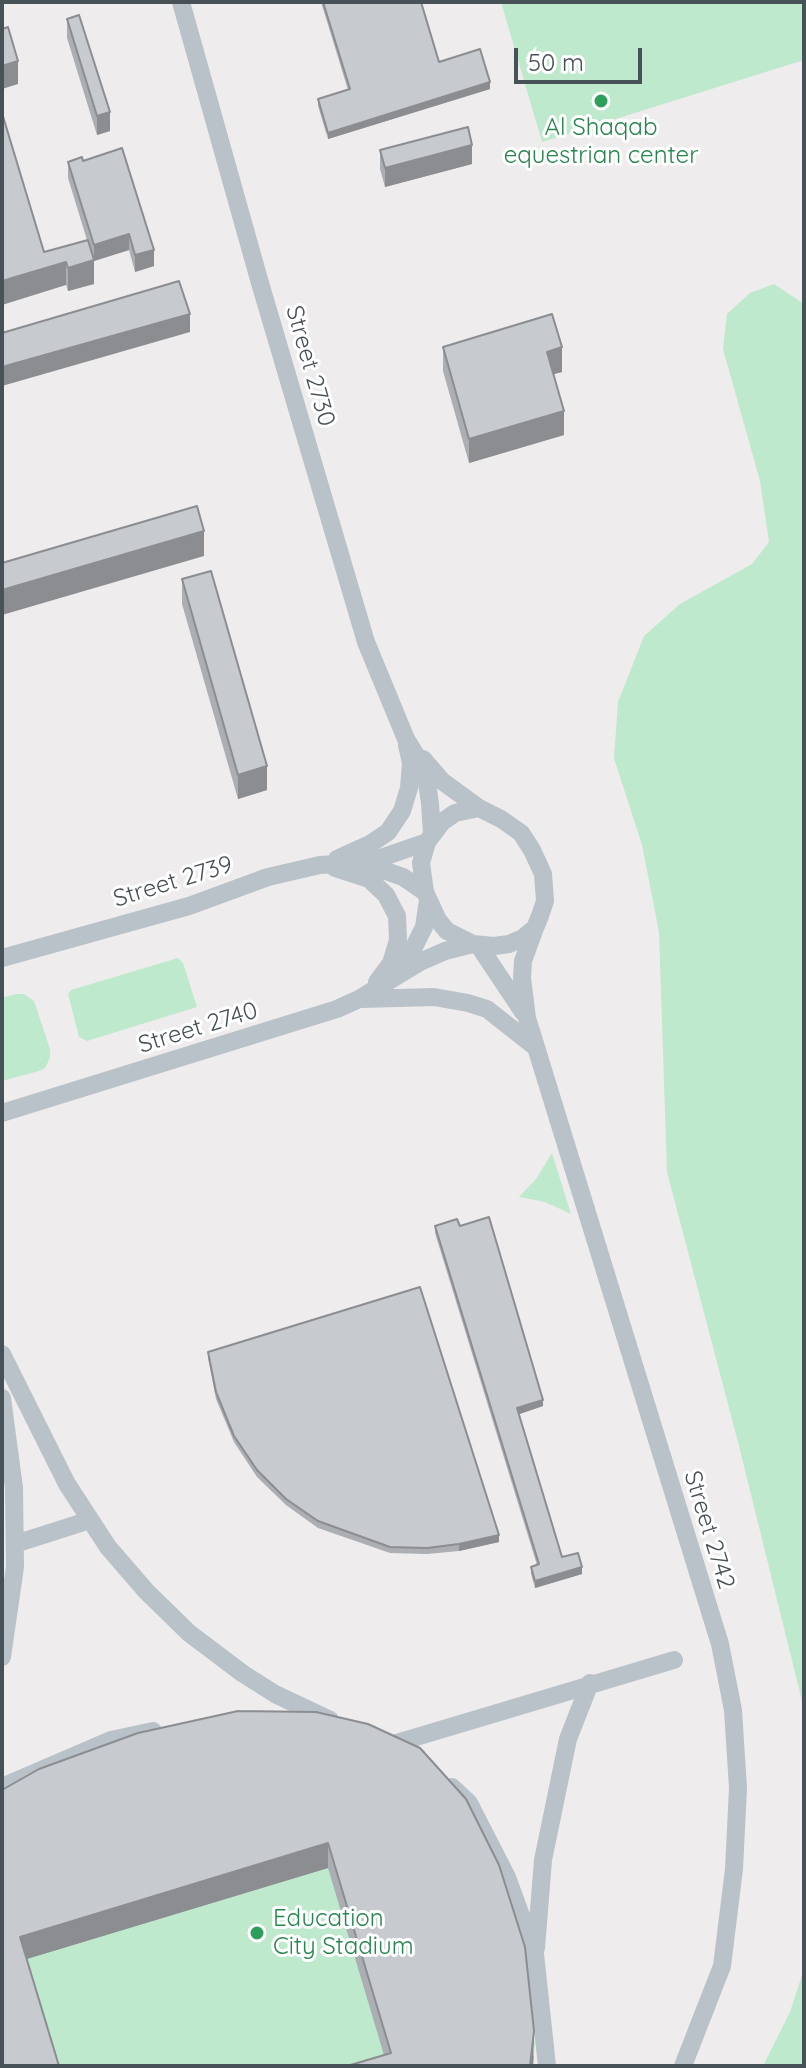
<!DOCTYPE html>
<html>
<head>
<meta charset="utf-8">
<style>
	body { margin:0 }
	#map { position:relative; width:806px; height:2068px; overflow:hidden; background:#efeced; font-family:Quicksand,sans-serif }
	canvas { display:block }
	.frame { position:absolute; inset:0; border:4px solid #475158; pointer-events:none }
	.scale { position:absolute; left:514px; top:48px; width:128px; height:36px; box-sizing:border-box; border:4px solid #475158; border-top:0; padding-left:10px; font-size:24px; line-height:28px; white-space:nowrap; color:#475158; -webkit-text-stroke:6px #fff; paint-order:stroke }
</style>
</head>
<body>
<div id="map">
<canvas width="806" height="2068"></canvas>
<div class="frame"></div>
<div class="scale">50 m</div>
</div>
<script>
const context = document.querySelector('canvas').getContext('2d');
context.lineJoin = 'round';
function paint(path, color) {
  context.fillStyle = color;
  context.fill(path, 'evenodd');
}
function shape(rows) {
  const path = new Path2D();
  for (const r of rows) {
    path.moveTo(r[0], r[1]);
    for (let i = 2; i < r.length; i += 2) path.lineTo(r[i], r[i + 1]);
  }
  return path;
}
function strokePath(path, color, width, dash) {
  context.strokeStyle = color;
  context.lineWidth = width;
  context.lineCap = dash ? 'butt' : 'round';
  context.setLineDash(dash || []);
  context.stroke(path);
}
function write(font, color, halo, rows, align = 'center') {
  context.font = font + ' Quicksand,sans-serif';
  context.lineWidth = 6;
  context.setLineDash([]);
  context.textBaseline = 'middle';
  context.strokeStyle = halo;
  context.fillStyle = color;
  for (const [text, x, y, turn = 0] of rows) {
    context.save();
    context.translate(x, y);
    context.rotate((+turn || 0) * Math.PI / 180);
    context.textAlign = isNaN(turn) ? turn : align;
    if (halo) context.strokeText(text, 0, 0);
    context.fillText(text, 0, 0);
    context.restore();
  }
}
paint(shape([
	[501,2,804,2,804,60,542,142],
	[774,284,804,304,804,1709,739,1446,667,1172,659,932,642,845,614,758,618,702,644,636,680,604,752,564,769,542,760,481,723,349,727,314,750,293],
	[178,958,183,963,197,1007,87,1041,79,1037,68,994,71,990],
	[16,994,24,994,34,1001,50,1049,50,1058,45,1068,39,1071,2,1081,2,998],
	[552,1153,571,1214,545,1202,519,1197,536,1179],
	[138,1758,525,1973,535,2043,533,2066,2,2066,2,1814],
	[804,1969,804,2066,763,2066,790,2012]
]), '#bee9cc');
strokePath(shape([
	[181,2,260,283,366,642,406,739,425,770,430,803,432,834],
	[423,759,442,781,479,808],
	[337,859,370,844,388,832,402,811,409,788,411,763,407,745],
	[363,863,403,877,425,892],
	[335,868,369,879,386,895,397,916,398,940,391,963,377,982],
	[535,928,523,961,522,978,527,1018,720,1644,733,1710,738,1788,734,1869,722,1966,683,2066],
	[479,946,523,1012],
	[2,958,189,906,268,877,320,865,369,862,427,842],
	[402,971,424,927,428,900],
	[361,999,434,997,468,1003,487,1009,534,1046],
	[2,1113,337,1009,359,999,420,962,445,951,473,944,494,946,509,944,523,938,535,928,540,916,545,901,543,874,532,850,521,833,501,819,479,808,455,813,442,822,427,842,421,863,425,892,438,920,447,931,473,944],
	[2,1354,67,1484,108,1547,146,1591,189,1633,242,1673,275,1694,330,1720],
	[2,1398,14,1488,15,1567,2,1657],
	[15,1544,90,1520],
	[393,1744,674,1660],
	[2,1787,111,1740,153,1731],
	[452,1787,469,1803,507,1877,535,1954,547,2066],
	[536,1948,543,1860,568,1739,590,1683]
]), '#b9c2c8', 18);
paint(shape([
	[321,2,421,2,439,62,490,89,328,139,318,106,318,99,348,90],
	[67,19,110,131,97,135,67,38],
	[380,150,472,164,385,187,380,169],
	[83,161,154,266,135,272,129,250,94,261,94,284,68,291,66,285,44,252,87,240,68,178,68,162],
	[443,347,562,372,554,374,564,435,469,463,443,371],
	[182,579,267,790,238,799,182,604],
	[435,1226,460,1226,543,1406,518,1414,562,1557,582,1574,535,1588,531,1574,531,1567,537,1565,435,1233],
	[208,1352,499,1542,459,1551,427,1554,390,1553,318,1528,286,1505,257,1477,234,1442,216,1399,208,1358],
	[238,1711,534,2056,533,2066,347,2066,384,2055,328,1868,27,1959,2,2066,2,1790]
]), '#abaeb2');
paint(shape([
	[18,61,18,84,2,89,2,66],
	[490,82,490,89,328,139,328,133],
	[110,112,110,131,97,135,97,116],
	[472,145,472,164,385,187,385,168],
	[129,234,129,250,94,261,94,284,68,291,68,268,94,260,94,245],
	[154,250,154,266,135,272,135,255],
	[66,262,66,285,2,305,2,281],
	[190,314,190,332,2,386,2,367],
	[562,347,562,372,547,376,547,352],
	[564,411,564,435,469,463,469,439],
	[204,531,204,556,2,615,2,590],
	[267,766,267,790,238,799,238,775],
	[543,1400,543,1406,517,1415,517,1408],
	[499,1535,499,1542,459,1551,459,1544],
	[582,1567,582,1574,535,1588,535,1581],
	[328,1843,328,1868,20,1961,20,1937],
	[534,2031,533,2066,530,2066]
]), '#8b8d91');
const building = shape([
	[323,2,421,2,439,62,480,49,490,82,328,133,318,99,350,89,323,2],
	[79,15,110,112,97,116,67,19,79,15],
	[8,27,18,61,2,66,2,29,8,27],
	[2,113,44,252,88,240,94,260,68,268,66,262,2,281,2,113],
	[468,127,472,145,385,168,380,150,468,127],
	[122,148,154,250,135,255,129,234,94,245,68,162,82,157,83,161,122,148],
	[179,281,190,314,2,367,2,333,179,281],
	[552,314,562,347,547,352,564,411,469,439,443,347,552,314],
	[197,506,204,531,2,590,2,563,197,506],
	[211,571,267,766,238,775,182,579,211,571],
	[489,1217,543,1400,517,1408,562,1557,578,1553,582,1567,535,1581,531,1567,539,1564,435,1226,457,1219,460,1226,489,1217],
	[420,1287,499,1535,459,1544,427,1548,390,1547,318,1521,286,1499,257,1470,234,1436,216,1392,208,1352,420,1287],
	[238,1711,316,1712,368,1724,420,1748,466,1799,499,1865,525,1947,534,2031,530,2066,347,2066,391,2053,328,1843,20,1937,59,2066,2,2066,2,1790,39,1769,138,1733,238,1711]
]);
paint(building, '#c7cacf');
strokePath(building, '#8b8d91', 2);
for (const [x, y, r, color] of [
	[601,101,8,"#2e9e5b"],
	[257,1933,8,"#2e9e5b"]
]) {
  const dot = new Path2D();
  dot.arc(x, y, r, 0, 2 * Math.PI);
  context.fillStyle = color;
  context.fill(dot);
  strokePath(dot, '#fff', 3);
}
write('24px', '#27864d', '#fff', [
	["Al Shaqab",601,128],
	["equestrian center",601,156],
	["Education",273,1919,"left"],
	["City Stadium",273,1947,"left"]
]);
write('24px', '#475158', '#fff', [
	["Street 2730",310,366,74],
	["Street 2739",173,882,-17],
	["Street 2740",198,1028,-17],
	["Street 2742",709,1530,73]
]);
</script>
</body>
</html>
